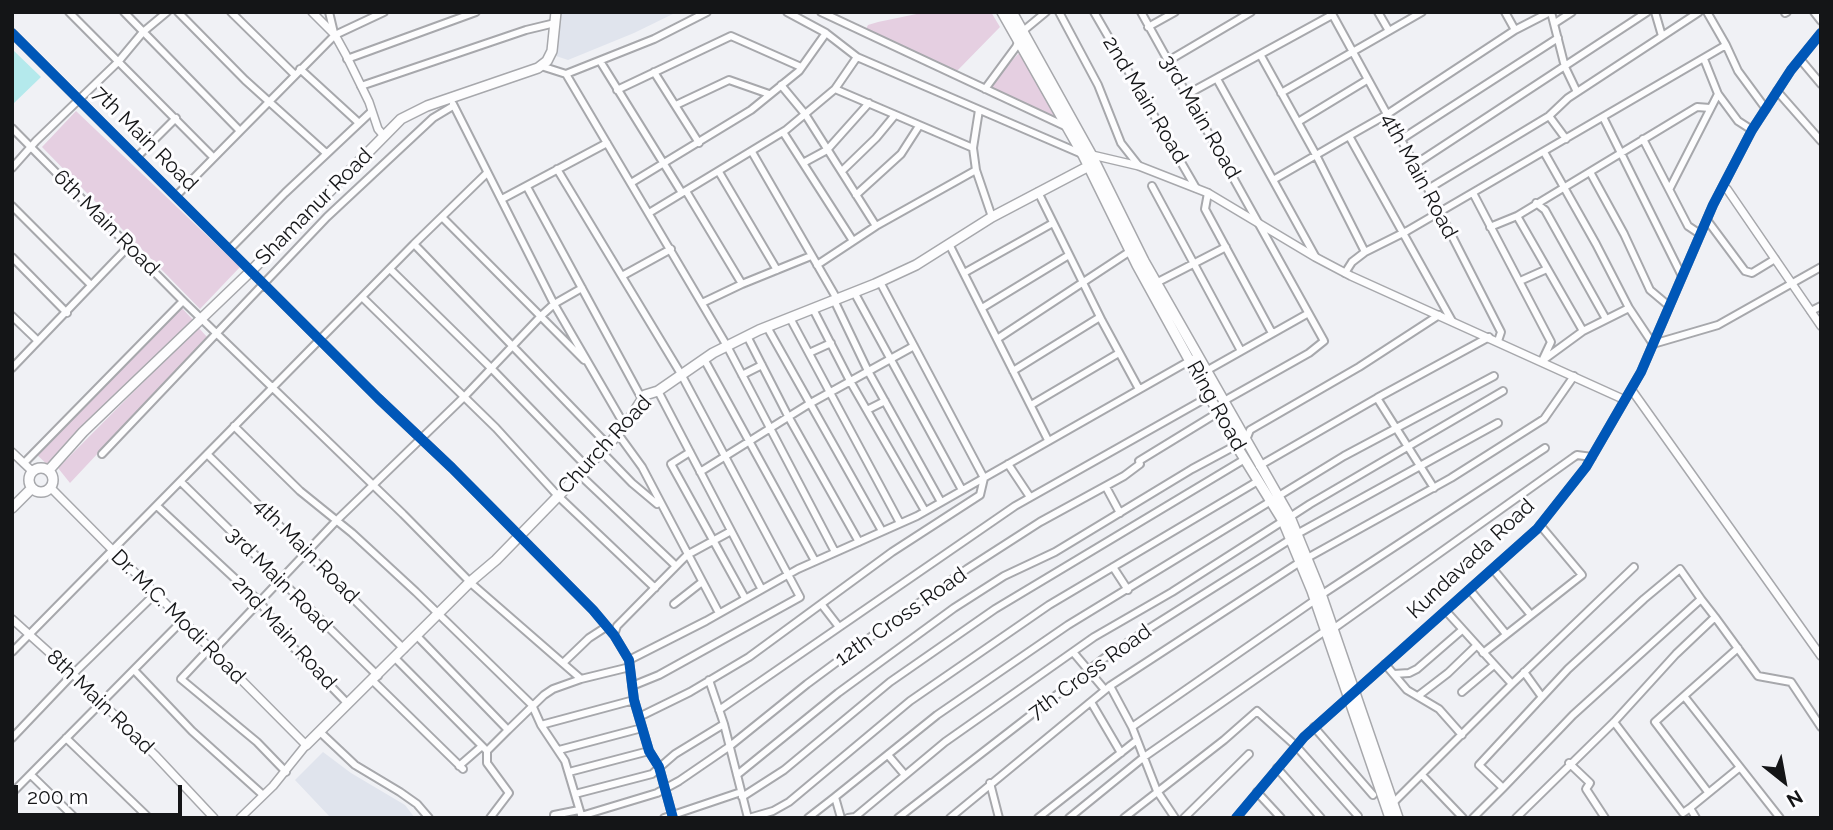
<!DOCTYPE html>
<html>
<head>
<meta charset="utf-8">
<style>
	body { margin:0 }
	#map { position:relative; width:1833px; height:830px; overflow:hidden; background:#f0f1f5; font-family:Raleway,sans-serif }
	canvas { display:block }
	.frame { position:absolute; inset:0; border:14px solid #141517; pointer-events:none }
	.north { position:absolute; left:1749px; top:746px; width:70px; height:70px; -webkit-text-stroke:5px #fdfdff; paint-order:stroke; rotate:149deg; font-size:19px; font-weight:700; line-height:28px; text-align:center; color:#141517 }
	.north::after { content:''; display:block; margin:auto; width:24px; height:32px; background:#141517; clip-path:polygon(50% 0,100% 100%,50% 72%,0 100%) }
	.scale { position:absolute; left:14px; top:785px; width:168px; height:32px; box-sizing:border-box; border:4px solid #141517; border-top:0; padding-left:9px; font-size:21px; line-height:24px; white-space:nowrap; color:#141517; -webkit-text-stroke:5px #fdfdff; paint-order:stroke }
</style>
</head>
<body>
<div id="map">
<canvas width="1833" height="830"></canvas>
<div class="frame"></div>
<div class="north">N</div>
<div class="scale">200 m</div>
</div>
<script>
const context = document.querySelector('canvas').getContext('2d');
context.lineJoin = 'round';
function paint(path, color) {
  context.fillStyle = color;
  context.fill(path, 'evenodd');
}
function shape(rows) {
  const path = new Path2D();
  for (const r of rows) {
    if (r.length === 3) {
      path.moveTo(r[0] + r[2], r[1]);
      path.arc(r[0], r[1], r[2], 0, 2 * Math.PI);
      continue;
    }
    path.moveTo(r[0], r[1]);
    for (let i = 2; i < r.length; i += 2) path.lineTo(r[i], r[i + 1]);
  }
  return path;
}
function strokePath(path, color, width, dash) {
  context.strokeStyle = color;
  context.lineWidth = width;
  context.lineCap = dash ? 'butt' : 'round';
  context.setLineDash(dash || []);
  context.stroke(path);
}
function write(font, color, halo, rows, align = 'center') {
  context.font = font + ' Raleway,sans-serif';
  context.lineWidth = 6;
  context.setLineDash([]);
  context.textBaseline = 'middle';
  context.strokeStyle = halo;
  context.fillStyle = color;
  for (const [text, x, y, turn = 0] of rows) {
    context.save();
    context.translate(x, y);
    context.rotate((+turn || 0) * Math.PI / 180);
    context.textAlign = isNaN(turn) ? turn : align;
    if (halo) context.strokeText(text, 0, 0);
    context.fillText(text, 0, 0);
    context.restore();
  }
}
paint(shape([
	[560,12,677,12,634,33,568,60,556,56],
	[323,752,351,773,405,805,415,818,328,818,329,816,295,780]
]), '#e0e4ed');
paint(shape([
	[926,12,991,12,1000,27,956,72,866,29,868,25,878,22],
	[1020,52,1059,119,988,86],
	[76,111,240,267,200,309,42,147],
	[180,306,194,321,50,467,36,454],
	[198,327,207,337,70,483,58,468]
]), '#e5cfe1');
paint(shape([
	[12,49,41,77,12,105]
]), '#b4e9ec');
const minor = shape([
	[69,12,213,157],
	[124,12,240,131],
	[178,12,245,80,326,153],
	[231,12,295,75],
	[329,12,334,33],
	[787,12,826,33,857,57,1082,154],
	[821,12,1067,127],
	[1059,12,1098,85,1121,143,1139,166],
	[1094,12,1196,188],
	[1141,12,1324,341,1309,353,1222,402],
	[1331,12,1428,189,1501,332,1498,341],
	[1378,12,1389,31],
	[1505,12,1515,30],
	[1551,12,1565,67,1577,92],
	[1655,12,1662,36],
	[1814,12,1821,21],
	[1785,13,1787,12],
	[1555,23,1572,12],
	[1148,27,1175,12],
	[12,33,378,398,452,468,593,610,614,635,629,660,634,700,649,751,659,767,673,818],
	[1726,45,1738,71,1766,109],
	[1261,56,1316,155,1365,252],
	[347,59,476,12],
	[1704,59,1718,94,1738,121,1752,130],
	[1800,59,1821,84],
	[600,61,682,193],
	[1168,61,1251,12],
	[541,66,566,74,654,39,707,12],
	[300,69,359,123],
	[654,72,699,143],
	[566,74,727,346,835,552],
	[1217,79,1273,180],
	[781,85,805,114,876,226],
	[361,86,526,30,555,23],
	[835,89,973,148],
	[985,89,1016,47,1023,31,1046,12],
	[617,90,731,36,801,67],
	[1777,91,1821,141],
	[1281,93,1422,12],
	[1186,95,1332,15],
	[453,104,554,304,625,426],
	[676,105,729,80,769,94],
	[979,110,973,148,976,170,992,217],
	[1549,116,1566,139],
	[1603,117,1682,276],
	[1298,122,1367,80],
	[12,128,183,301,403,514,473,585,581,679,553,689,544,695,508,730,417,636],
	[783,132,853,241],
	[1349,136,1386,115,1515,30,1550,12],
	[1643,139,1688,226,1700,234],
	[1400,140,1558,38],
	[752,152,837,299],
	[1544,152,1596,244,1629,308,1653,344,1718,325,1821,267],
	[137,157,176,118],
	[803,163,827,150,869,103],
	[1414,165,1647,12],
	[12,168,36,141,118,62,143,32,167,12],
	[557,169,681,374,800,597,659,675,632,686],
	[842,171,876,138,895,115],
	[719,172,777,270],
	[1590,172,1624,234,1650,290,1669,306],
	[487,173,414,244,608,445],
	[631,183,751,110,799,71,826,33],
	[1152,186,1241,351],
	[527,187,642,399],
	[1670,188,1718,94],
	[1428,189,1549,116,1568,98,1699,12],
	[686,191,742,284],
	[1038,192,1102,321,1139,389],
	[1208,193,1205,209,1272,333],
	[1473,193,1551,342,1542,361,1583,331,1629,308],
	[856,195,901,154,919,126],
	[176,196,335,35,384,12],
	[502,199,607,143],
	[1536,203,1545,210,1606,319],
	[12,206,91,285],
	[649,213,786,130,835,89,857,57],
	[1517,216,1583,331],
	[442,217,584,360],
	[1707,220,1745,271,1752,273,1775,259],
	[1490,227,1517,216,1697,107,1710,108],
	[949,244,1048,440],
	[230,249,285,193,371,112],
	[1315,256,1273,180,1349,136,1452,321],
	[12,257,67,313],
	[817,265,876,226,976,170],
	[390,269,491,368,587,467],
	[964,273,1053,223],
	[1345,273,1352,262,1365,252,1407,231,1726,45,1707,12],
	[622,276,671,249],
	[1520,281,1547,269],
	[1156,283,1226,247],
	[854,292,962,490],
	[362,297,496,428,558,496,655,588],
	[834,300,868,371,941,502],
	[702,303,742,284,811,256],
	[982,308,1069,255],
	[813,309,850,381,925,511],
	[1811,311,1821,306],
	[12,316,38,341],
	[790,318,900,523],
	[767,327,882,531],
	[747,336,788,416,859,542],
	[997,339,1132,250],
	[809,353,831,343],
	[704,359,815,561],
	[12,368,129,246],
	[1013,371,1100,317],
	[1206,371,1307,314],
	[742,375,762,365],
	[658,391,761,588],
	[1377,398,1434,488],
	[1031,405,1119,353],
	[867,410,885,401],
	[234,426,300,491,352,533,416,592,532,705,541,725,565,761,582,818],
	[618,434,642,467,719,613],
	[601,451,632,483,657,504],
	[690,452,671,464,745,598],
	[102,454,327,217,433,118,453,106],
	[207,454,404,649],
	[24,463,183,301],
	[1008,464,1030,497],
	[1259,466,1377,398,1489,337],
	[700,472,809,404,914,346],
	[579,474,676,566],
	[181,482,378,676],
	[1106,487,1120,513],
	[1277,497,1344,456,1494,376],
	[157,506,259,601,293,647,348,704],
	[1290,517,1310,504,1503,391],
	[1297,534,1498,423],
	[1113,567,1128,590],
	[1493,569,1531,615],
	[1470,590,1506,634],
	[1321,595,1545,448],
	[674,604,702,582],
	[822,605,839,627],
	[1446,611,1512,684],
	[1715,617,1758,676,1791,682,1821,727],
	[1333,629,1574,457,1577,455,1592,457],
	[614,635,617,626,687,555,731,531],
	[210,648,181,679,257,742,286,772],
	[1738,648,1684,696,1780,818],
	[213,651,337,520,464,397,541,316,554,304,582,288],
	[12,652,414,244],
	[1073,652,1105,690],
	[1483,653,1582,575,1540,525],
	[395,658,487,751,508,730],
	[629,660,706,621,798,569,917,516,1198,356],
	[563,663,589,638,606,627],
	[1385,664,1407,690,1439,709,1462,735],
	[134,670,192,731,263,795],
	[1524,672,1542,697],
	[1394,674,1409,673,1417,669,1462,630],
	[581,679,630,667],
	[709,680,724,724,748,818],
	[373,681,463,769],
	[1110,686,1132,727,1157,791,1175,818],
	[1462,692,1494,665],
	[1418,696,1448,673,1476,646],
	[1684,696,1655,722,1708,792],
	[1091,702,1121,753],
	[719,710,1015,506,1210,396],
	[639,717,690,692,749,657,892,552,980,495,984,478,880,282],
	[1614,722,1683,813,1690,808,1696,818],
	[541,725,634,700],
	[1132,727,1315,600],
	[1314,727,1373,795],
	[320,732,355,765,400,792,417,804,429,818],
	[12,738,73,674,155,594],
	[66,738,149,818],
	[559,750,642,728],
	[487,751,487,763,509,793,490,818],
	[888,755,905,775],
	[1569,763,1590,783,1586,789,1605,818],
	[459,766,482,746],
	[1277,768,1321,818],
	[569,772,649,751],
	[31,775,75,818],
	[737,775,838,693,954,608,1004,576,1055,552,1192,469,1246,440,1250,430,1359,367,1439,315],
	[1422,775,1463,818],
	[990,783,999,818],
	[1257,792,1281,818],
	[12,793,182,621],
	[575,794,652,774,675,754,724,724],
	[742,797,784,770,890,682,995,609,1245,459],
	[1393,803,1512,684,1634,567],
	[1690,808,1739,768],
	[581,816,657,793,679,781,730,746,807,684,865,641,967,569,1040,522,1124,476,1140,464,1139,461,1219,412],
	[12,817,13,818],
	[554,818,554,815,579,810],
	[664,818,741,792],
	[749,818,773,811,789,802,910,701,1049,605,1258,481],
	[808,818,835,797],
	[841,818,835,797,937,715,1068,625,1271,501],
	[848,818,855,817,945,742,1094,637,1172,592,1283,521],
	[898,818,1103,659,1145,631,1291,539],
	[950,818,1110,686,1300,562,1451,478,1544,419,1574,376],
	[1038,818,1137,740],
	[1069,818,1144,757,1325,631],
	[1124,818,1224,740,1257,711,1296,746,1358,816],
	[1184,818,1249,754],
	[1473,818,1503,788,1573,715,1701,599,1680,569,1644,599,1568,669,1479,765,1503,788],
	[1516,818,1614,722,1676,654,1715,617,1701,599]
]);
const tertiary = shape([
	[312,12,335,35,346,55,369,102,378,129,384,136],
	[1088,154,1139,166,1208,193,1315,257,1351,276,1625,400],
	[1727,189,1821,326],
	[1631,389,1821,656],
	[12,452,32,471],
	[51,488,306,745,273,786,240,818],
	[12,619,73,674,155,755,214,818],
	[1236,818,1304,737,1537,529,1586,467,1641,372,1713,205,1752,130,1791,70,1821,33]
]);
const secondary = shape([
	[1002,12,1083,155,1137,265,1236,445,1283,521,1312,591,1390,818],
	[1012,12,1091,154,1144,261,1290,517,1319,588,1398,818],
	[41,480,12],
	[49,470,83,432,251,271,401,119,427,106,538,68,547,61,552,51,556,12],
	[12,508,32,488],
	[306,745,470,582,496,560,608,445,625,426,645,395,658,391,713,353,759,330,875,284,916,265,992,217,1089,166]
]);
strokePath(minor, '#a7a8ac', 10);
strokePath(tertiary, '#a7a8ac', 10);
strokePath(secondary, '#a7a8ac', 12);
strokePath(minor, '#fdfdfe', 6);
strokePath(tertiary, '#fdfdfe', 7);
strokePath(secondary, '#fdfdfe', 9);
strokePath(shape([
	[12,33,378,398,452,468,593,610,614,635,629,660,634,700,649,751,659,767,673,818],
	[1236,818,1304,737,1537,529,1586,467,1641,372,1713,205,1752,130,1791,70,1821,33]
]), '#0057b8', 10);
write('21px', '#141517', '#fdfdff', [
	["2nd Main Road",1145,100,59],
	["3rd Main Road",1200,117,60],
	["7th Main Road",145,139,45],
	["4th Main Road",1419,176,62],
	["Shamanur Road",314,207,-45],
	["6th Main Road",106,223,45],
	["Ring Road",1216,406,61],
	["Church Road",605,445,-47],
	["4th Main Road",306,551,45],
	["Kundavada Road",1471,559,-43],
	["3rd Main Road",279,580,45],
	["Dr. M.C. Modi Road",178,617,45],
	["12th Cross Road",901,617,-35],
	["2nd Main Road",284,633,48],
	["7th Cross Road",1090,672,-36],
	["8th Main Road",100,702,44]
]);
</script>
</body>
</html>
